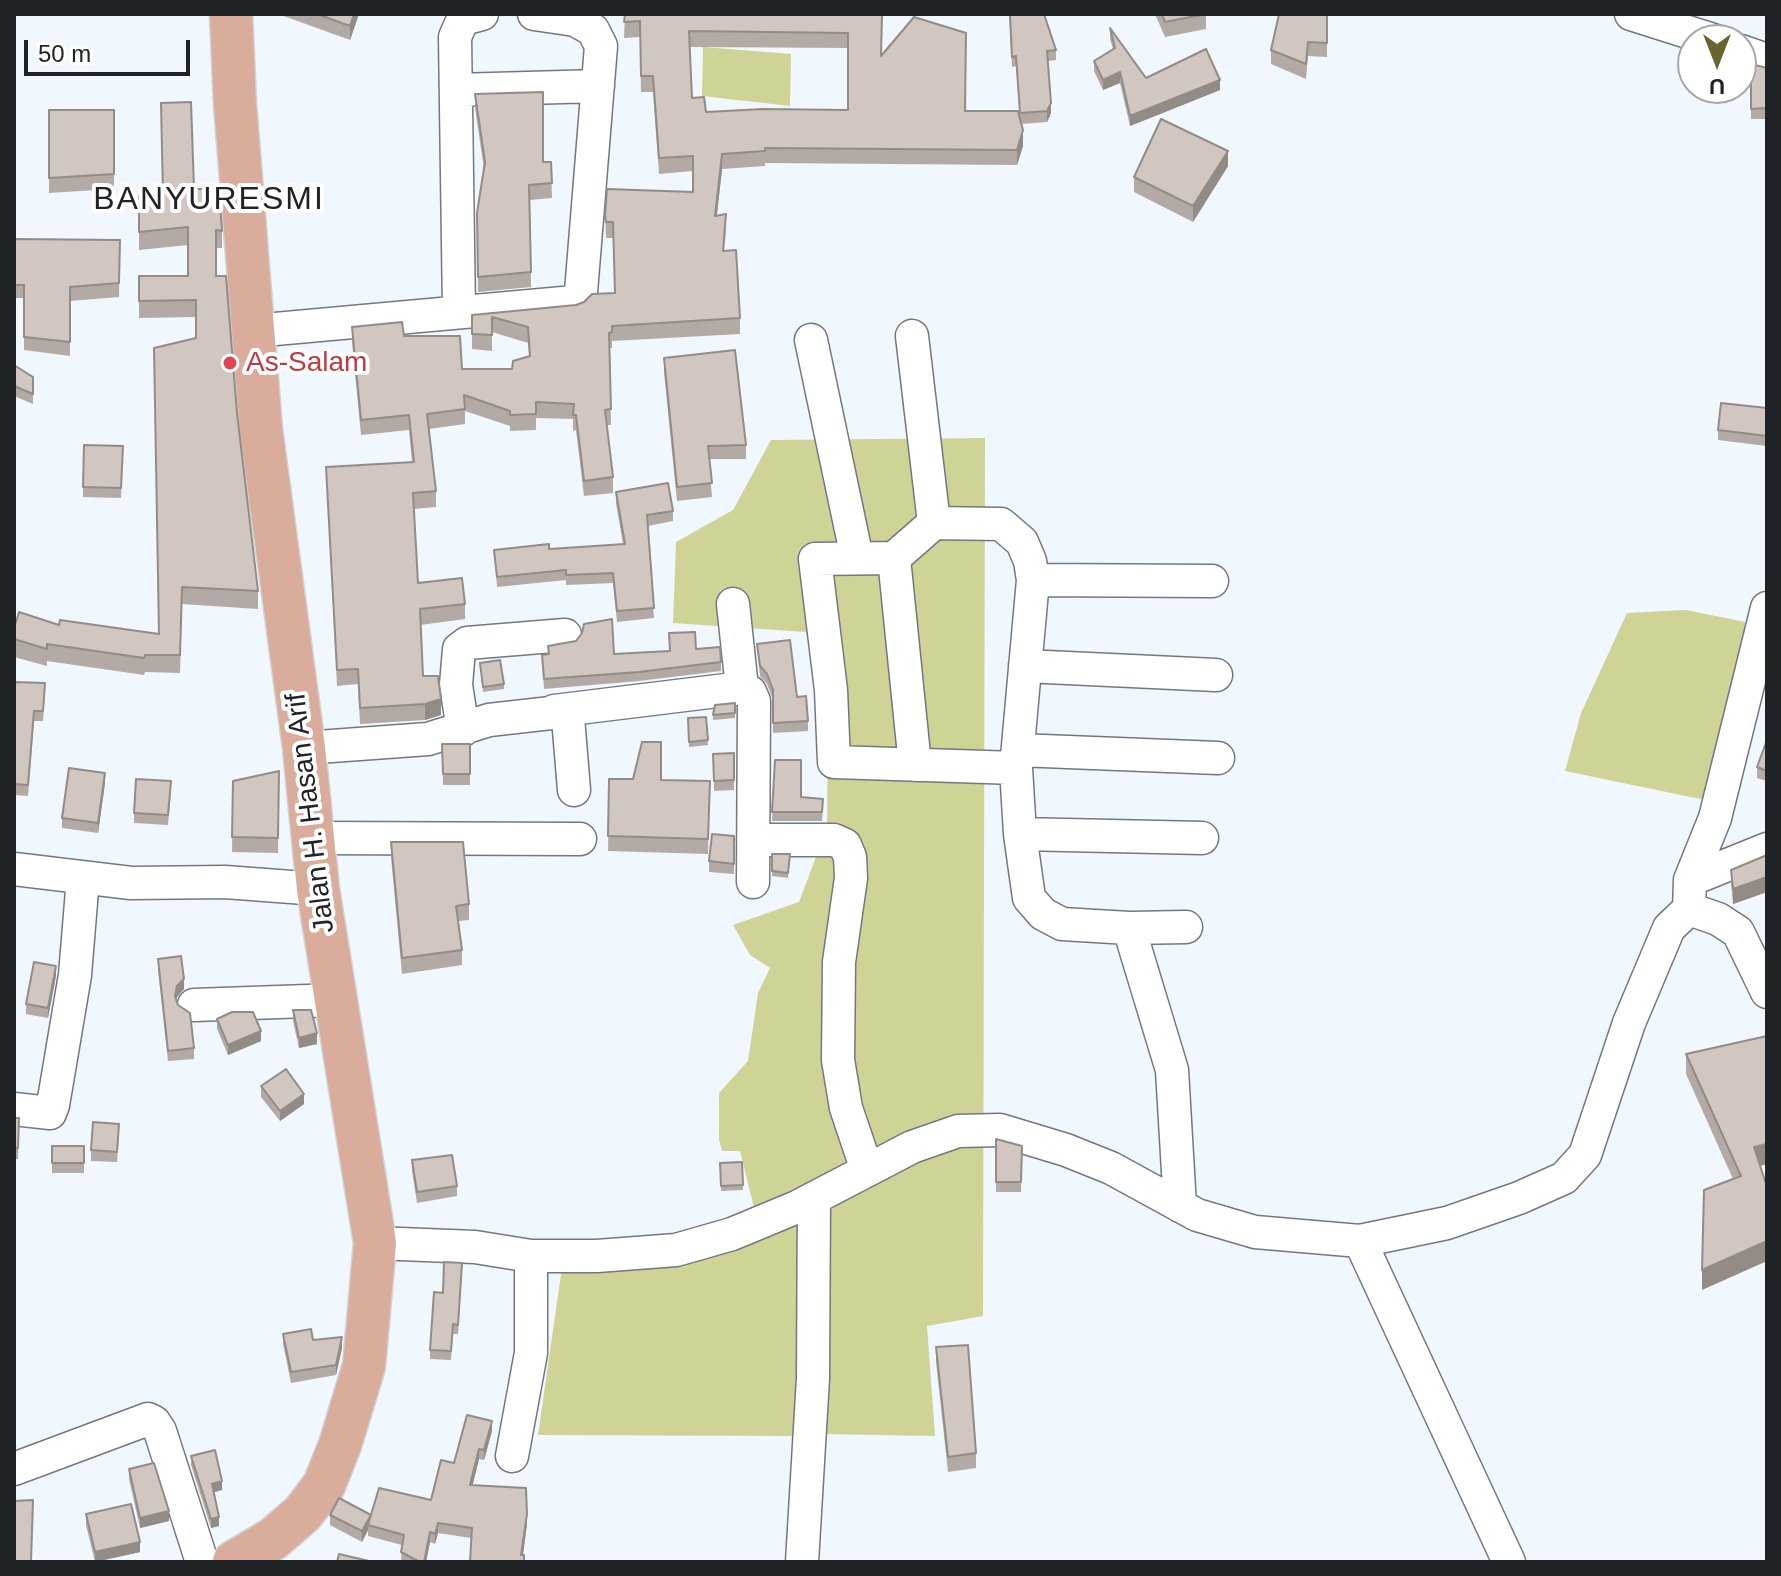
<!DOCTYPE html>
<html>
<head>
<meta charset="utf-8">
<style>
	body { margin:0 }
	#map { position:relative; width:1781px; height:1576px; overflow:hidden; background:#f1f7fe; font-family:Arial,sans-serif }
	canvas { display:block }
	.frame { position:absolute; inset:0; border:16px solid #202326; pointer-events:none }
	.north { position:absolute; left:1677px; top:24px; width:80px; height:80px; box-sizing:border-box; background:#fff; border:2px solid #a6a7a8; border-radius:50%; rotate:180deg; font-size:22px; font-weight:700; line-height:32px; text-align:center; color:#202326 }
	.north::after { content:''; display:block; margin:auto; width:28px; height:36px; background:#686430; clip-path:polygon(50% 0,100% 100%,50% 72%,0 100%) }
	.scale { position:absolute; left:24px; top:40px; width:166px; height:36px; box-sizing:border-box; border:4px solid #202326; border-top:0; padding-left:10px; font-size:24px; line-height:28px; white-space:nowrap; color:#202326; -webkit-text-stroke:6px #fff; paint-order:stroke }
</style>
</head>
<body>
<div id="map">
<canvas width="1781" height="1576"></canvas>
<div class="frame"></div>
<div class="north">U</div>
<div class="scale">50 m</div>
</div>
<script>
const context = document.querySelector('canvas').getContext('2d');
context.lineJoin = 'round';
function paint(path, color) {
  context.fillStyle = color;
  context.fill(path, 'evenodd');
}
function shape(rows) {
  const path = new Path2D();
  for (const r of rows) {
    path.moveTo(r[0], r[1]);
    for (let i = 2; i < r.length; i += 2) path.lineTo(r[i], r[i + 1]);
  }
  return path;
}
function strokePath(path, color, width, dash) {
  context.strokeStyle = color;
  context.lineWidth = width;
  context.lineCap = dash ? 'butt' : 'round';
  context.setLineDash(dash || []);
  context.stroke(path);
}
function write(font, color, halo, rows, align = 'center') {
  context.font = font + ' Arial,sans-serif';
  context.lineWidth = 8;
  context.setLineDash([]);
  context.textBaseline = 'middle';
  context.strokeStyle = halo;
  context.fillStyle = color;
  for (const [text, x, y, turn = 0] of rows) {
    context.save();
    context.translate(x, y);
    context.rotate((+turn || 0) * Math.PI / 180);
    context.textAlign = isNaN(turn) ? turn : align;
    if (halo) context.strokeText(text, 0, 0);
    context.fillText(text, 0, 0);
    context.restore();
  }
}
paint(shape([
	[703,47,791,54,790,106,702,96],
	[985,438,983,1316,927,1326,935,1436,817,1434,824,1212,755,1212,740,1151,722,1151,719,1140,719,1093,748,1061,758,993,770,968,750,955,733,925,799,902,827,828,828,724,806,632,673,623,676,542,733,510,771,440],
	[1686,610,1755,624,1710,801,1565,771,1581,713,1627,613],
	[803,1217,794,1436,538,1435,562,1267]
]), '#cfd396');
const minor = shape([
	[1631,14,1713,40],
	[1741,51,1767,60],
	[456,90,598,86],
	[459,312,455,37,463,19,482,14],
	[253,331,574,302,581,292,601,46,593,30,575,20,534,14],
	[912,336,934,523],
	[811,340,857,558],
	[894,558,934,523,1001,524,1022,542,1030,561,1033,580,1016,768,1020,834,1029,898,1043,914,1062,924,1129,928,1186,927],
	[1033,580,1212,581],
	[733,604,742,688],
	[1025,666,1216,675],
	[554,711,742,688,750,692,754,701,753,882],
	[463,730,456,685,459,649,467,643,565,635],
	[304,748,428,739,489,720,560,712,568,718,574,790],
	[1018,750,1218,758],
	[915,765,894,558,815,559,831,690,834,762,1016,768],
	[1020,834,1202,838],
	[313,838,580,839],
	[753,840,834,840,845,845,850,857,851,878,839,962,838,1060,846,1108,867,1170],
	[14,869,131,883,225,882,318,889],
	[1690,880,1767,849],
	[1689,909,1718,919,1738,932,1767,992],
	[1129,928,1172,1070,1180,1206],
	[194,1005,336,1000],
	[14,1109,50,1113,53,1105,75,975,83,878],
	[1360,1241,1509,1562],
	[375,1243,475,1247,531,1256,597,1256,676,1250,732,1234,797,1207,912,1147,958,1131,1000,1130,1066,1150,1111,1168,1197,1215,1255,1232,1360,1241,1447,1223,1519,1198,1564,1178,1585,1155,1629,1023,1669,928,1689,909,1690,880,1715,818,1767,608],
	[512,1456,531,1353,531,1256],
	[14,1469,148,1419,154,1422,160,1431,202,1562],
	[802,1562,813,1378,814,1198]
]);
const major = shape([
	[231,14,235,104,261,429,304,748,318,889,375,1243,364,1366,340,1445,324,1485,303,1513,273,1539,234,1562]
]);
strokePath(minor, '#727880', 35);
strokePath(major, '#d2d3d4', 45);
strokePath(minor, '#fff', 32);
strokePath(major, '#d9ac9b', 42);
paint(shape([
	[278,14,359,14,350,40],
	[625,14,882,14,881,56,965,111,1020,118,1016,66,1012,67,1009,14,1056,50,1056,60,1048,61,1051,113,1047,122,1021,124,1023,146,1017,165,765,163,765,166,722,169,717,215,726,230,724,251,740,318,740,334,612,341,612,348,610,348,611,425,607,425,613,477,613,493,584,496,576,430,573,431,573,419,536,418,536,430,510,431,510,426,465,411,465,424,429,429,436,491,436,507,414,509,418,583,465,604,465,619,420,625,423,676,441,715,425,720,360,724,358,684,337,686,326,467,412,462,409,430,361,435,352,342,352,327,404,336,462,369,512,369,529,356,528,343,492,332,492,351,472,349,472,315,576,305,615,293,613,238,606,238,605,215,693,192,693,171,659,174,653,92,641,92,640,37,624,38],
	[689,47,848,48,848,110,706,112,692,98],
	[1155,14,1206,14,1206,29,1165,37],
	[1327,14,1327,57,1308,56,1306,79,1271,64,1271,50],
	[1110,28,1146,78,1220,90,1130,126,1120,83,1103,90,1094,71,1094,61,1113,49,1110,39],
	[1751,64,1767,68,1767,119,1751,119],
	[475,94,543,162,551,162,552,198,530,200,531,287,478,292,477,213,484,169,475,108],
	[49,110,114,110,114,189,49,193],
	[1228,166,1193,222,1134,192,1134,177],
	[194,189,222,231,222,248,216,248,216,276,237,413,258,591,258,609,182,604,180,673,145,672,144,675,47,661,47,666,14,657,14,628,59,625,159,634,196,338,196,317,139,318,139,276,188,276,188,245,139,250,139,196,163,196],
	[14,239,120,240,119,297,70,301,70,356,24,350,24,298,14,298],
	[664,358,746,445,746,459,709,459,712,497,677,501,664,372],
	[14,365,33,377,33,404,14,396],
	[1767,408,1767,446,1718,440,1718,430],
	[123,446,121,498,83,497,83,487],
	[616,492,673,511,673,521,648,526,654,618,617,622,613,583,566,585,566,580,497,587,494,550,549,549,623,544,616,503],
	[757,644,797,697,808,721,808,731,773,733,773,700,767,684,760,676],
	[548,646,614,654,696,649,721,662,721,671,639,681,544,689,542,655,548,654],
	[480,663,504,684,504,689,483,692],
	[14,682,45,694,43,721,34,721,28,796,14,795],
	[735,703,735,718,713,720,713,715],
	[706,717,708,745,689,747,688,718],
	[1767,740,1767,781,1757,778,1757,767],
	[442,744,470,744,470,785,443,785],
	[734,753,734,790,714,791,713,754],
	[775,760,801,797,823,808,822,821,772,821],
	[279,771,278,853,232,852,233,781],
	[609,779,710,781,708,854,608,851],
	[105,783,98,833,62,828,62,818],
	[171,792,168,825,134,823,134,813],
	[734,836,734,874,709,872,709,861],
	[391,842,469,904,469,920,458,921,462,950,462,965,402,974,391,857],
	[772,854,790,854,788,878,772,876],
	[1767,855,1767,892,1733,904,1731,884,1731,870],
	[158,959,184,989,177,997,176,1000,194,1048,194,1059,168,1061,158,970],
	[56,976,48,1018,26,1014,26,1004],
	[293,1010,317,1044,299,1048,293,1021],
	[217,1019,261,1041,228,1055,217,1029],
	[1686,1054,1760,1166,1702,1290,1733,1179,1686,1074],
	[261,1086,304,1104,280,1121,261,1097],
	[14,1118,19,1118,18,1159,14,1159],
	[119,1134,117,1162,91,1161,91,1150],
	[996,1139,1022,1146,1021,1192,996,1192],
	[52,1146,84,1146,84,1173,52,1173],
	[412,1160,457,1186,457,1196,417,1203,412,1171],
	[742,1162,743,1190,721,1191,720,1163],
	[462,1272,458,1334,453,1334,451,1360,430,1359,430,1350,443,1293],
	[283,1334,342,1348,336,1375,291,1383,283,1344],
	[936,1347,976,1453,976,1468,948,1472,936,1362],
	[492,1431,484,1460,479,1459,472,1486,527,1524,523,1555,471,1538,438,1533,435,1544,430,1542,426,1562,401,1562,402,1545,368,1536,368,1530,362,1542,330,1525,330,1515,371,1515,431,1500,454,1463],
	[191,1456,222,1490,214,1492,219,1526,211,1528,191,1465],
	[129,1469,169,1521,140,1528,129,1479],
	[86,1514,140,1552,95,1562,86,1525]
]), '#b4aaa5');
paint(shape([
	[354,14,359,14,350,40,350,26],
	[1120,72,1120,83,1103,90,1103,80],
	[1220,80,1220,90,1130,126,1130,116],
	[1051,103,1051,113,1047,122,1047,111],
	[1023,130,1023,146,1017,165,1017,150],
	[1228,151,1228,166,1193,222,1193,206],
	[722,154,722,169,715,231,715,216],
	[441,699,441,715,425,720,425,704],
	[105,773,105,783,98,833,98,823],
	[1767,877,1767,892,1733,904,1733,889],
	[56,966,56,976,48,1018,48,1008],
	[184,979,184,989,177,997,175,1006,177,986],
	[261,1031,261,1041,228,1055,228,1045],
	[317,1033,317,1044,299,1048,299,1038],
	[304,1094,304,1104,280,1121,280,1111],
	[1767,1144,1767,1164,1754,1168,1754,1147],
	[1767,1241,1767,1261,1702,1290,1702,1270],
	[342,1337,342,1348,336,1375,336,1365],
	[492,1421,492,1431,484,1460,484,1450],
	[479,1449,479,1459,470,1496,470,1485],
	[222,1481,222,1490,212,1493,212,1484],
	[169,1511,169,1521,140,1528,140,1518],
	[527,1514,527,1524,522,1562,521,1555],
	[371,1515,368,1530,362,1542,362,1531],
	[219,1517,219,1526,211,1528,211,1519],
	[438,1523,438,1533,435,1544,435,1534],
	[430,1532,430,1542,426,1562,424,1562],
	[140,1542,140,1552,95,1562,95,1552]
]), '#928b86');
const building = shape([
	[317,14,354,14,350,26,317,14],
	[625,14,882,14,881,56,914,17,966,33,965,111,1018,111,1023,130,1017,150,765,148,765,151,722,154,715,216,726,214,723,251,736,250,740,318,612,326,612,332,609,333,611,409,605,410,613,477,584,481,576,415,573,415,574,404,536,402,536,414,510,415,510,411,464,395,465,409,427,414,436,491,413,493,418,583,462,578,465,604,420,609,423,676,438,676,441,699,425,704,360,708,358,669,337,670,326,467,414,462,409,415,361,420,352,327,402,322,404,336,460,336,462,369,512,369,513,361,530,356,528,327,492,317,492,335,472,334,472,315,576,305,584,302,592,294,615,293,613,222,606,222,605,215,607,189,693,192,693,156,659,158,653,76,641,76,640,21,624,22,625,14],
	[689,31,848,33,848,110,763,109,706,112,704,97,692,98,689,31],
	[1010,14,1044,14,1056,50,1047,51,1051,103,1047,111,1020,113,1016,56,1012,57,1010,14],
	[1162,14,1206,14,1165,22,1162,14],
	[1279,14,1327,14,1327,43,1308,42,1306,64,1271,50,1279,14],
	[1110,28,1146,78,1206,49,1220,80,1130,116,1120,72,1103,80,1094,61,1115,48,1110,28],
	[1751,64,1767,68,1767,108,1751,109,1751,64],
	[543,92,543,162,551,162,552,183,529,185,531,272,478,277,477,213,485,162,475,94,543,92],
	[191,102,194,189,219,189,222,231,216,230,216,276,226,276,237,413,258,591,182,587,180,655,145,655,144,658,47,644,47,649,14,639,14,628,19,612,59,625,60,620,159,634,154,348,196,338,196,300,139,301,139,276,188,276,188,227,139,232,139,196,163,196,161,103,191,102],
	[49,110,114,110,114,174,49,178,49,110],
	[1161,119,1228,151,1193,206,1134,177,1161,119],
	[14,239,120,240,119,283,70,287,70,342,24,337,24,285,14,285,14,239],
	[735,350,746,445,708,446,712,483,677,487,664,358,735,350],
	[14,365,33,377,33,394,14,386,14,365],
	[1721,403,1767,408,1767,436,1718,430,1721,403],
	[84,445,123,446,121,488,83,487,84,445],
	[668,483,673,511,647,515,654,608,617,611,613,573,566,575,566,570,497,577,494,550,549,544,549,549,625,544,616,492,668,483],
	[612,619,614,654,670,651,669,633,695,632,696,649,720,647,721,662,639,672,544,679,542,655,549,654,548,646,576,641,582,633,584,624,612,619],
	[790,640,797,697,806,696,808,721,773,723,773,690,767,674,760,666,757,644,790,640],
	[500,660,504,684,483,687,480,663,500,660],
	[14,682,45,683,43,711,34,711,28,785,14,784,14,682],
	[735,703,735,713,713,715,715,705,735,703],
	[706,717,708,740,689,742,688,718,706,717],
	[1767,740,1767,771,1757,767,1767,740],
	[642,742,661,742,661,780,710,781,708,839,608,836,609,779,633,779,642,742],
	[442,744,470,744,470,774,443,774,442,744],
	[734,753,734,780,714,781,713,754,734,753],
	[775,760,801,760,801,797,823,799,822,812,772,812,775,760],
	[69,768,105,773,98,823,62,818,69,768],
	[279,771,278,838,232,837,233,781,279,771],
	[136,779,171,781,168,815,134,813,136,779],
	[712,834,734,836,734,864,709,861,712,834],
	[391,842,463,842,469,904,456,906,462,950,402,958,391,842],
	[772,854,790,854,788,873,772,871,772,854],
	[1767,855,1767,877,1733,889,1731,870,1767,855],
	[181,956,184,979,177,986,175,996,178,1005,190,1013,194,1048,168,1051,158,959,181,956],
	[34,962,56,966,48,1008,26,1004,34,962],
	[293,1010,311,1010,317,1033,299,1038,293,1010],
	[232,1012,253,1012,261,1031,228,1045,217,1019,232,1012],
	[1767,1036,1767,1144,1754,1147,1767,1187,1767,1241,1702,1270,1704,1190,1741,1176,1686,1054,1767,1036],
	[286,1069,304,1094,280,1111,261,1086,286,1069],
	[14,1118,19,1118,18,1148,14,1148,14,1118],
	[93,1122,119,1124,117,1152,91,1150,93,1122],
	[996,1139,1022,1146,1021,1182,996,1182,996,1139],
	[52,1146,84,1146,84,1163,52,1163,52,1146],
	[452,1155,457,1186,417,1192,412,1160,452,1155],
	[742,1162,743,1185,721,1186,720,1163,742,1162],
	[444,1262,462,1263,458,1325,453,1324,451,1351,430,1350,434,1292,443,1293,444,1262],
	[311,1329,313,1340,342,1337,336,1365,291,1372,283,1334,311,1329],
	[968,1345,976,1453,948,1457,936,1347,968,1345],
	[467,1415,492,1421,484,1450,479,1449,470,1485,526,1488,527,1514,521,1555,524,1555,524,1562,470,1562,472,1528,438,1523,435,1534,430,1532,424,1562,420,1562,401,1552,404,1535,368,1525,379,1488,431,1500,441,1460,454,1463,467,1415],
	[215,1450,222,1481,212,1484,219,1517,211,1519,191,1456,215,1450],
	[154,1463,169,1511,140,1518,129,1469,154,1463],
	[339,1498,371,1515,362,1531,330,1515,339,1498],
	[33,1500,31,1562,14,1562,14,1501,33,1500],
	[131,1504,140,1542,95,1552,86,1514,131,1504],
	[339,1554,373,1562,337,1562,339,1554]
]);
paint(building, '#d1c6c0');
strokePath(building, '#928b86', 2);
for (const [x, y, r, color] of [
	[230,363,8,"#e0444e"]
]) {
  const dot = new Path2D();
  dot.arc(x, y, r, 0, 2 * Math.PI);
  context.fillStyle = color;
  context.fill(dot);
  strokePath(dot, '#fff', 3);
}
write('28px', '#be3a42', '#fff', [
	["As-Salam",246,363]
], 'left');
write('28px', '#202326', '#fff', [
	["Jalan H. Hasan Arif",311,813,-97]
]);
context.letterSpacing = '2px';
write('32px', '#202326', '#fff', [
	["BANYURESMI",209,200]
]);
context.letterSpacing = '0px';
</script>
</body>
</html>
